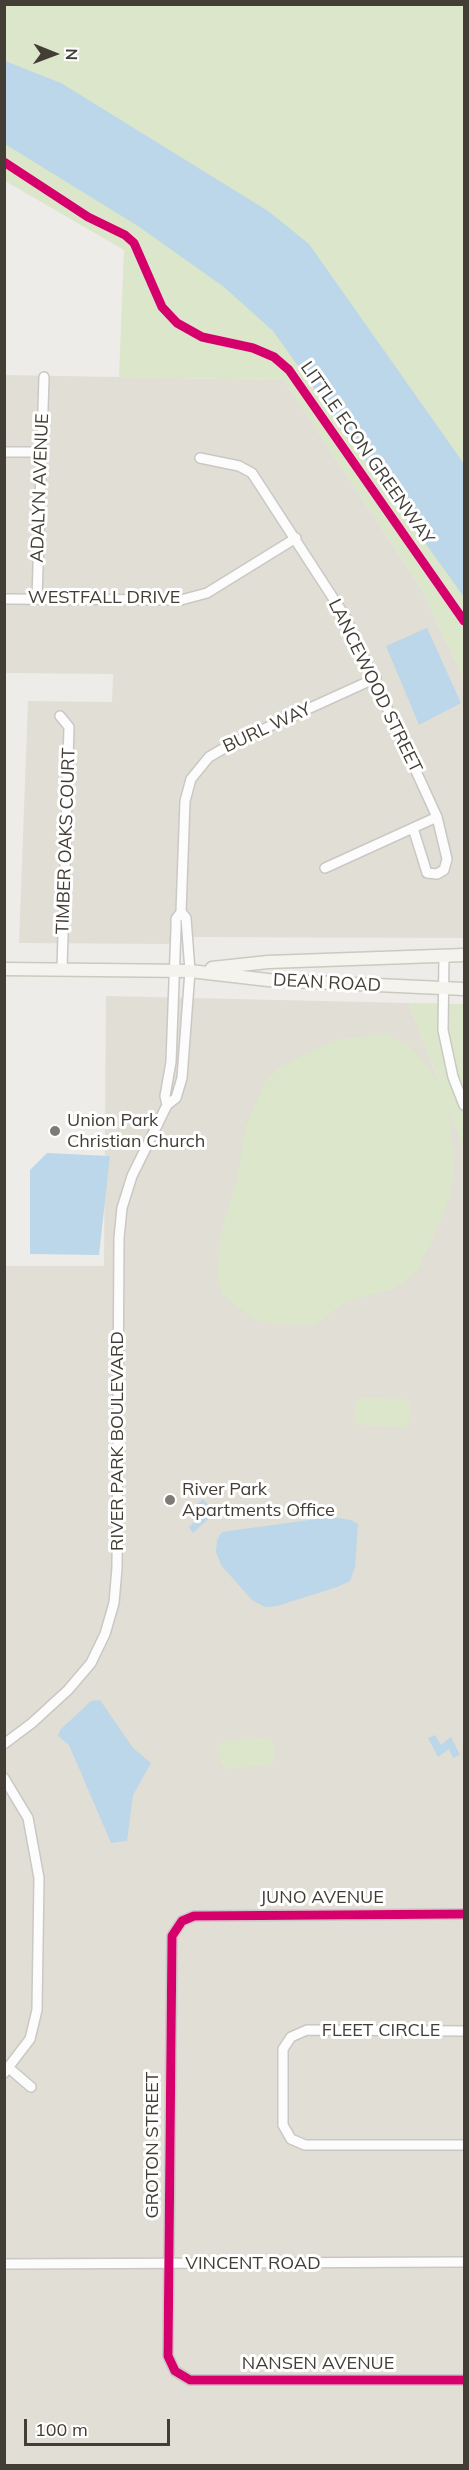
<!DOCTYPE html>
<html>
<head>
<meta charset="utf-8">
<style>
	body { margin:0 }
	#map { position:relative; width:469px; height:2470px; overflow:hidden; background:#eeece8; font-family:Mulish,sans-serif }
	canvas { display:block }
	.frame { position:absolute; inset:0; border:6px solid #423d35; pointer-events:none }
	.north { position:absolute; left:24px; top:24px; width:60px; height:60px; -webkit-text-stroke:4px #fff; paint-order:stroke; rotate:91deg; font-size:16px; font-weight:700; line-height:24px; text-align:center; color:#423d35 }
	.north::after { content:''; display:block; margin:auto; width:21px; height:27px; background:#423d35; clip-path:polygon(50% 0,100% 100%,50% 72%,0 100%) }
	.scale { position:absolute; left:24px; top:2419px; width:146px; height:27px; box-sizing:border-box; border:3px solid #423d35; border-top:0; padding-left:8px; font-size:18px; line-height:21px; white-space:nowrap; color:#423d35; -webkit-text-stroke:4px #fff; paint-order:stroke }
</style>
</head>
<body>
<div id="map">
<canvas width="469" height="2470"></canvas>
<div class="frame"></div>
<div class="north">N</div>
<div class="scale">100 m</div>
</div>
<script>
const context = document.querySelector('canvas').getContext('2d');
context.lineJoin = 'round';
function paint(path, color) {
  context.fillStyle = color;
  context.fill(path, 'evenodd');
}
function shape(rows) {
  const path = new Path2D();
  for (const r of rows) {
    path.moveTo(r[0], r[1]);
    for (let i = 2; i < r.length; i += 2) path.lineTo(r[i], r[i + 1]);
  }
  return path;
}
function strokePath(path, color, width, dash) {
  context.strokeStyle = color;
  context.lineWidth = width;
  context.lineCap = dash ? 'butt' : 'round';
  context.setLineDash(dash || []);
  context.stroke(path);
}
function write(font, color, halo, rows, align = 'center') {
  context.font = font + ' Mulish,sans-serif';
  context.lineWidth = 6;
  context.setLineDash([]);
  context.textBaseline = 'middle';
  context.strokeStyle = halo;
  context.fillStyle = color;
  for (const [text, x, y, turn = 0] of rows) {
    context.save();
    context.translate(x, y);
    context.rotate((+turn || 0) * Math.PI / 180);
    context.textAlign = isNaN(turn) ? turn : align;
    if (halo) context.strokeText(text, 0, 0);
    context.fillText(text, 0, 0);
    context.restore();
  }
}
paint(shape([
	[5,375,284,380,421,588,464,679,464,938,175,937,168,944,19,943,28,701,112,702,113,674,5,673],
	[106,996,409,1003,464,1148,464,2465,5,2465,4,1266,104,1266]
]), '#e1ded5');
paint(shape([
	[5,5,464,5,464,679,421,588,284,380,119,377,124,250,5,181],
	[409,1003,464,1004,464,1148,444,1097,450,1116,454,1169,449,1201,418,1270,396,1288,345,1302,315,1325,273,1324,253,1319,222,1294,217,1276,221,1231,237,1181,246,1125,266,1081,279,1068,319,1047,342,1039,386,1034,409,1046,427,1065,441,1087],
	[360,1398,406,1399,410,1404,409,1422,405,1427,360,1425,355,1421,355,1403],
	[268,1738,273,1742,275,1760,270,1765,226,1769,221,1765,219,1747,223,1741]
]), '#dbe6ca');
paint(shape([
	[5,61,61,83,268,211,309,244,464,464,464,597,273,331,224,287,138,226,5,144],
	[427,628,461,703,419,725,386,646],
	[47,1153,110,1156,99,1255,30,1254,30,1170],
	[203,1499,208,1505,198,1512,208,1519,193,1533,189,1527,196,1520,187,1512],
	[331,1517,351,1520,358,1524,355,1567,350,1581,337,1587,277,1606,265,1607,252,1600,221,1565,216,1552,217,1540,222,1532],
	[100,1700,133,1748,151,1763,133,1795,127,1841,111,1843,69,1745,58,1736,60,1730,91,1701],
	[435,1735,441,1745,451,1737,460,1755,453,1758,449,1749,438,1757,428,1738]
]), '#bbd7e9');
const street = shape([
	[4,452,42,452],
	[200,458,239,466,252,473,346,618,437,817,447,859,444,870,437,874,427,873,413,828],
	[4,599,181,600,207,593,296,538],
	[37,599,44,377],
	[60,716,69,727,62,969],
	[325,868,437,817],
	[444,955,443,1030,453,1077,464,1105],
	[167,1105,165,1096,171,1062,176,928,176,919,181,912,185,801,191,779,209,757,233,743,376,678],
	[4,1744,32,1723,68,1690,91,1663,105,1634,114,1603,117,1568,119,1238,122,1208,132,1176,167,1105,176,1098,182,1078,190,971,186,918,181,912],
	[4,1778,28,1818,39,1878,37,2010,30,2039,4,2073],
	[464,1914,194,1916,182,1921,172,1936,168,2356,175,2371,190,2380,464,2380],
	[464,2031,307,2030,291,2037,283,2049,283,2125,291,2139,305,2145,464,2145],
	[10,2069,31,2087],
	[4,2264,464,2262]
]);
const secondary = shape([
	[212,968,268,962,464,955],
	[4,969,190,971,268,980,464,989]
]);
strokePath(street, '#cac8c4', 12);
strokePath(secondary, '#ccc9bf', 15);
strokePath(street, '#fcfcfc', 9);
strokePath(secondary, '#f5f3ee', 12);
strokePath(shape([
	[4,162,88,217,125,235,134,243,162,307,177,323,202,337,253,348,274,357,289,370,464,621],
	[464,1914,194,1916,182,1921,172,1936,168,2356,175,2371,190,2380,464,2380]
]), '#d6006c', 9);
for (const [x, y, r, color] of [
	[55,1131,6,"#7e7a74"],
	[170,1500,6,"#7e7a74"]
]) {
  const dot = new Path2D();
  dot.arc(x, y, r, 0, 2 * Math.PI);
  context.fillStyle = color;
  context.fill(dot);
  strokePath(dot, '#fff', 2);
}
write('18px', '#423d35', '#fff', [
	["LITTLE ECON GREENWAY",367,453,55],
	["ADALYN AVENUE",40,488,-88],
	["WESTFALL DRIVE",104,598],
	["LANCEWOOD STREET",375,686,64],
	["BURL WAY",267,728,-25],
	["TIMBER OAKS COURT",66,841,-88],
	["DEAN ROAD",327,983,3],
	["RIVER PARK BOULEVARD",118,1441,-90],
	["JUNO AVENUE",322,1898],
	["FLEET CIRCLE",381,2031],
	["GROTON STREET",153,2145,-90],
	["VINCENT ROAD",253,2264],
	["NANSEN AVENUE",318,2364]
]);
write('18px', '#423d35', '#fff', [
	["Union Park",67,1121],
	["Christian Church",67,1142],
	["River Park",182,1490],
	["Apartments Office",182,1511]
], 'left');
</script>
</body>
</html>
